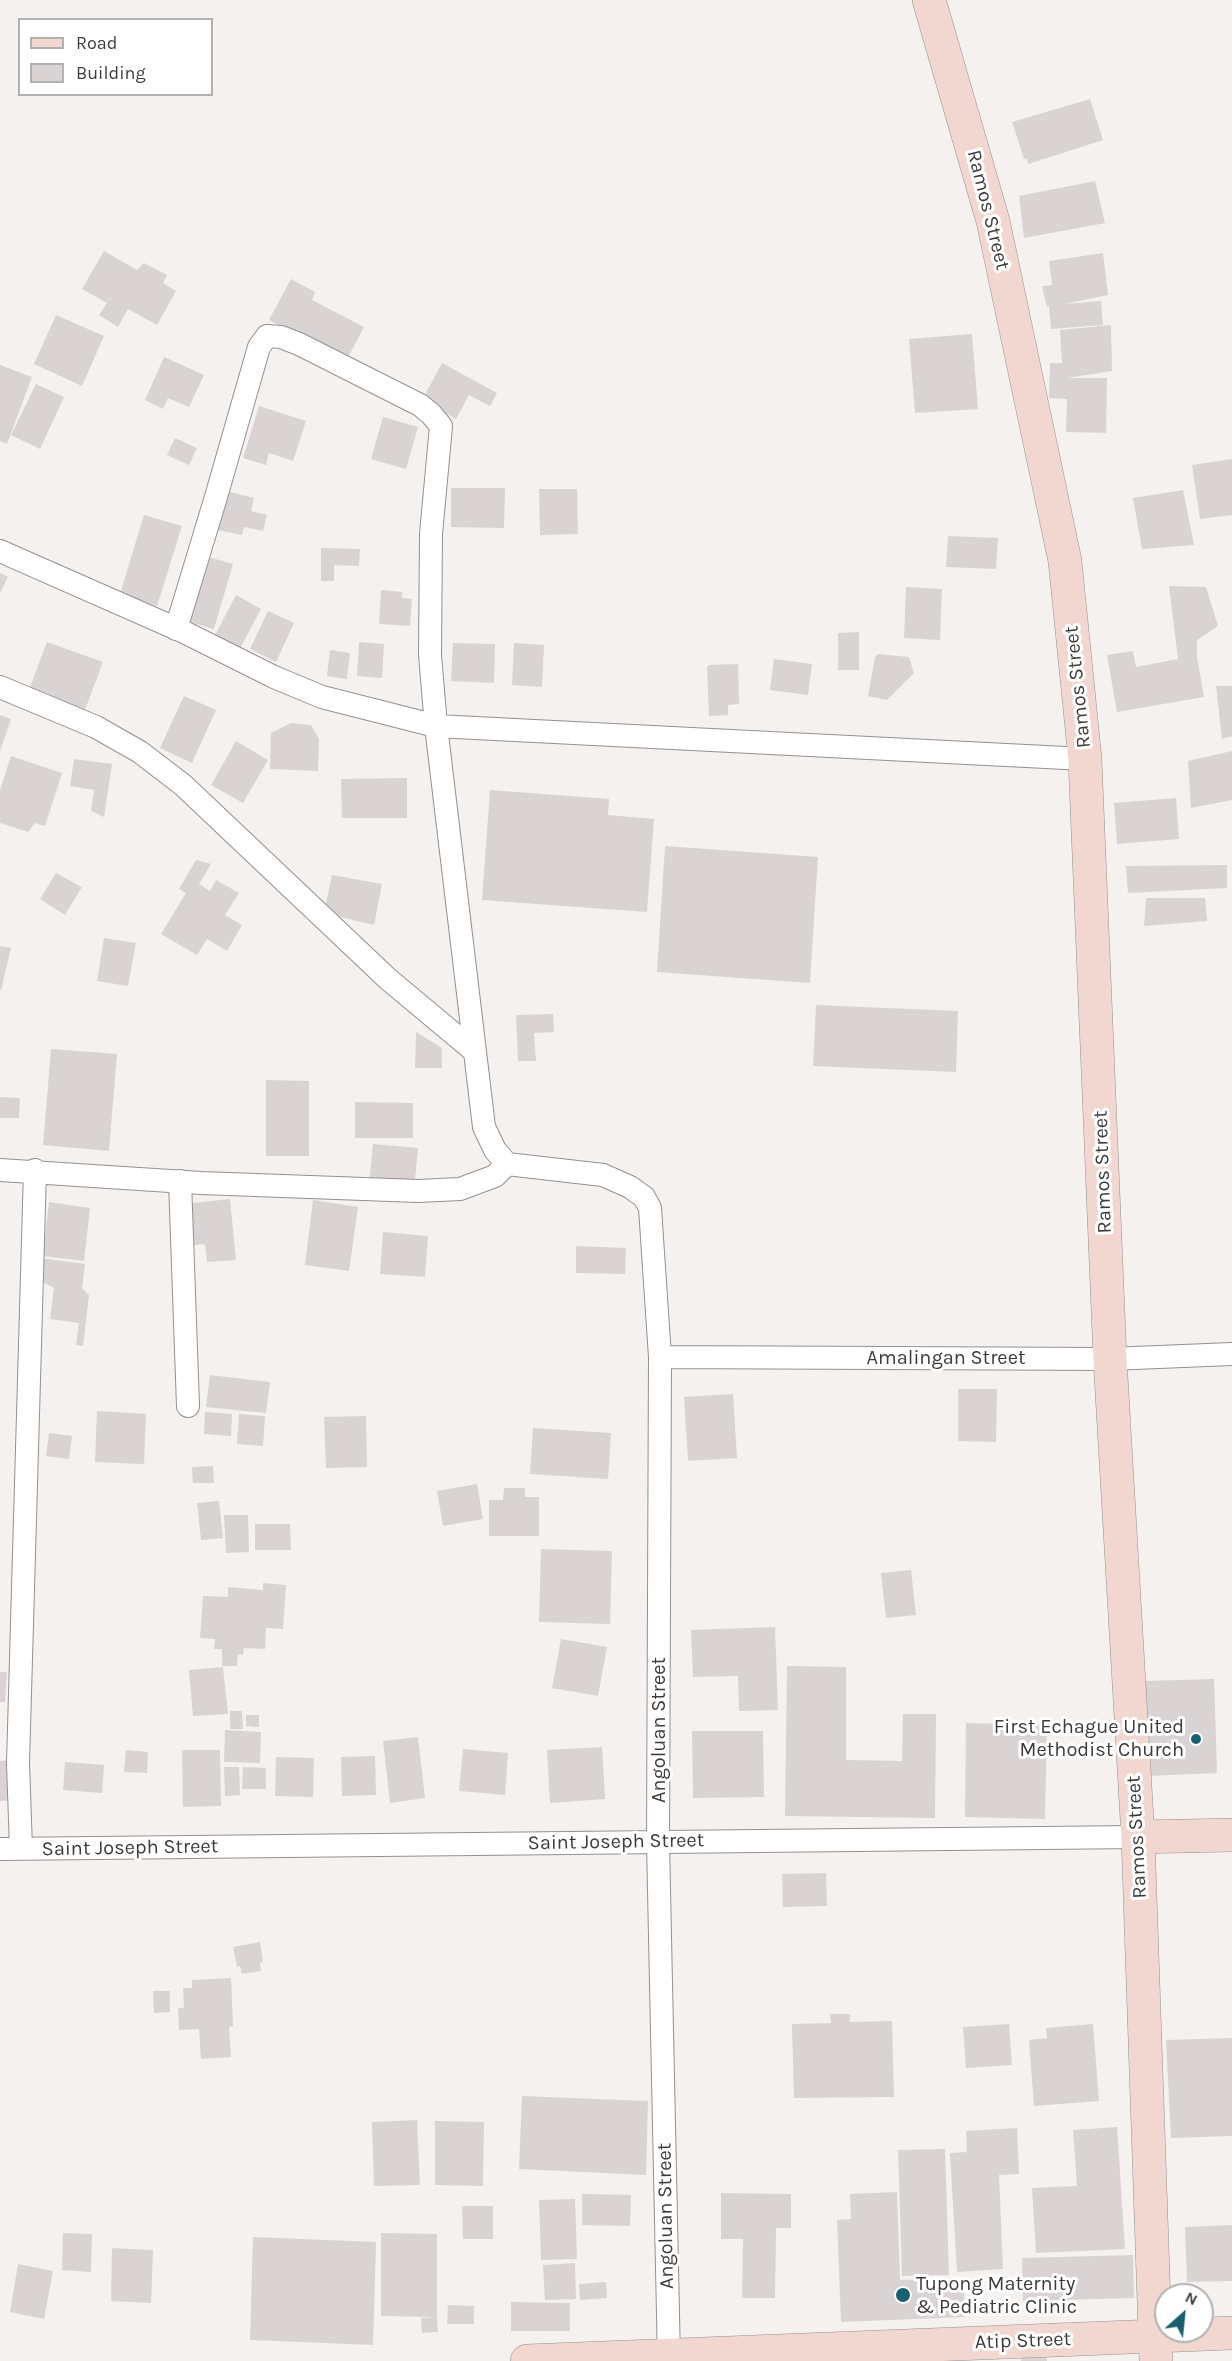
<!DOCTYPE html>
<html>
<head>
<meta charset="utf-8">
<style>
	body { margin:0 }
	#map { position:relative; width:1232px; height:2361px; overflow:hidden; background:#f5f1ef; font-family:Karla,sans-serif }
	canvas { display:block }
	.legend { position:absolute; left:18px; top:18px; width:195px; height:78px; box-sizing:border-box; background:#fff; border:2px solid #b2b1b1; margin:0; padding:8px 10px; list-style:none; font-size:18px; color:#3e3c3b }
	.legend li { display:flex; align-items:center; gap:12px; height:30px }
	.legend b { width:30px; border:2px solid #b2b1b1 }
	.north { position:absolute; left:1154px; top:2283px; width:60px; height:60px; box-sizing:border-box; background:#fff; border:2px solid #b2b1b1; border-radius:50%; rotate:27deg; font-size:16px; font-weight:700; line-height:24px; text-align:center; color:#3e3c3b }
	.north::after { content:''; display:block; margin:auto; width:21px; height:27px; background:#1a5f71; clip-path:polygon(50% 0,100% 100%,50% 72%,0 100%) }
</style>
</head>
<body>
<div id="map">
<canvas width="1232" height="2361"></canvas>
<ul class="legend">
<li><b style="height:8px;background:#f1d7cf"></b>Road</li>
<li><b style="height:16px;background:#d9d4d3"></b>Building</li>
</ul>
<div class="north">N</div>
</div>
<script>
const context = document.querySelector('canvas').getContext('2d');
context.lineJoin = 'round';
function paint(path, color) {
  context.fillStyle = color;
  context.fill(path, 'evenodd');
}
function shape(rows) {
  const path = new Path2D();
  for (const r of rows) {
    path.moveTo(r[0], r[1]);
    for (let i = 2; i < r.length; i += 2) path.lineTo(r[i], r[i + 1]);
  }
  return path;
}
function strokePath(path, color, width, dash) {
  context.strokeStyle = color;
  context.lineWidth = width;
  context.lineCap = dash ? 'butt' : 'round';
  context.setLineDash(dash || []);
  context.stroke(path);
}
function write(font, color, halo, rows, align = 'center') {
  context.font = font + ' Karla,sans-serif';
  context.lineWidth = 6;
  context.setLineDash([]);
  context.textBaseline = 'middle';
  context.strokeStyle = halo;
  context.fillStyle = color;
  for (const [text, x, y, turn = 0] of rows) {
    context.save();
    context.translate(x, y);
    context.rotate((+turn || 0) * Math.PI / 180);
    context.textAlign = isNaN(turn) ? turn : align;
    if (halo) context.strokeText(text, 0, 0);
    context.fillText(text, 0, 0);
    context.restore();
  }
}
paint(shape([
	[1090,99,1103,140,1028,164,1027,158,1024,159,1012,122],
	[1095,181,1105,223,1024,238,1019,196],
	[104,251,137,270,144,263,167,275,163,283,176,291,157,325,128,309,118,327,99,315,107,303,82,289],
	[1103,253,1108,295,1064,304,1101,301,1103,325,1051,329,1049,306,1047,307,1042,286,1052,285,1049,261],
	[291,279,315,292,312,300,364,327,346,361,269,320],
	[56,315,104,336,82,386,34,364],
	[1111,325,1112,371,1067,378,1107,378,1106,433,1066,432,1067,399,1049,398,1050,363,1062,363,1060,330],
	[972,334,978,409,915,413,909,339],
	[164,357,204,375,189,407,168,398,163,409,145,400],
	[442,363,497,393,490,406,469,395,456,419,422,400],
	[0,365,32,377,7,444,0,441],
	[36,384,64,397,40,449,11,435],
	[259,406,306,421,293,461,269,453,266,465,243,458],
	[383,417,418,427,406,469,371,459],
	[175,438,197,448,189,465,167,455],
	[1232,459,1232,515,1200,519,1192,465],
	[451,488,505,488,504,528,451,527],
	[539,489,577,489,578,534,540,535],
	[1183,490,1194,545,1142,549,1133,498],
	[226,491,254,498,251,511,267,515,263,531,244,527,242,535,217,530],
	[144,515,182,526,157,606,120,594],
	[948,536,998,538,996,569,946,567],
	[321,548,360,549,359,566,334,565,334,581,321,581],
	[205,556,233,564,214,629,186,621],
	[0,573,8,577,0,593],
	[1169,586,1206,587,1218,626,1197,640,1197,657,1204,697,1117,712,1107,655,1133,651,1136,667,1178,659],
	[906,587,942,589,940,640,904,638],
	[381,590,402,592,402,598,412,599,410,626,379,624],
	[236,595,261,609,238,652,213,639],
	[268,611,294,623,276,662,250,649],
	[859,632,859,670,838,670,838,633],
	[47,642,103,662,83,715,27,695],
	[359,642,384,644,382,678,357,676],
	[453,643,495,644,494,683,451,681],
	[514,643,544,645,542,687,512,685],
	[330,650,350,653,347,679,327,676],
	[878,654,909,657,914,673,887,700,868,696,875,657],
	[774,659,812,664,808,695,770,690],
	[738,664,739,704,728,705,728,715,709,716,707,667,709,665],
	[1216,686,1232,686,1232,736,1222,739],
	[184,696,216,710,192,763,160,748],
	[0,715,11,719,0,751],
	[291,723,311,725,319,739,318,771,270,769,271,733],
	[236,741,268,760,243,803,211,785],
	[1232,751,1232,800,1191,808,1188,761],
	[11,756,62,773,45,826,35,823,28,832,0,823,0,790],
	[74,759,112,764,104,817,91,811,94,790,70,786],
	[407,778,407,818,342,818,341,779],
	[490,790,609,799,608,815,654,819,647,912,482,900],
	[1176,798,1179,839,1117,844,1114,803],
	[665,846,818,857,810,983,657,972],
	[196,860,211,864,199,884,210,891,216,880,239,893,225,915,242,925,227,951,207,939,197,955,161,934,186,893,179,889],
	[1227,865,1227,888,1128,893,1126,866],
	[56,873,82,887,65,915,40,899],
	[332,875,382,884,374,925,324,913],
	[1146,898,1205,898,1207,921,1144,926],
	[104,938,136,943,128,986,97,981],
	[0,946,11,948,1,990,0,989],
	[816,1005,958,1011,956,1072,813,1066],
	[553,1014,554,1032,534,1033,536,1061,518,1061,516,1015],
	[416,1032,442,1048,442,1068,415,1068],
	[51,1049,117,1054,109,1151,43,1145],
	[266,1080,309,1081,309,1156,266,1156],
	[0,1097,20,1098,19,1118,0,1118],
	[355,1102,413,1103,413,1138,355,1138],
	[373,1144,418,1148,414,1189,369,1185],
	[230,1199,236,1260,207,1262,205,1244,185,1246,183,1204],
	[313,1200,358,1207,349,1271,305,1265],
	[49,1202,90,1208,84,1261,43,1256],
	[383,1232,428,1236,425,1277,380,1274],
	[576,1246,626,1248,625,1274,576,1273],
	[40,1258,85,1264,82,1288,89,1295,83,1346,76,1345,79,1323,50,1319,54,1288,37,1279],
	[210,1375,270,1382,266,1413,206,1407],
	[958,1389,997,1389,996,1442,958,1441],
	[733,1394,737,1458,688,1461,684,1397],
	[97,1411,146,1414,144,1464,95,1462],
	[205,1412,232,1414,231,1436,204,1434],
	[239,1414,265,1416,263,1446,237,1444],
	[366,1416,367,1467,326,1468,324,1417],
	[533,1428,611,1433,608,1479,530,1474],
	[49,1433,72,1436,69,1459,46,1456],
	[213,1466,214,1483,193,1483,192,1467],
	[477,1484,483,1519,443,1526,437,1491],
	[504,1488,525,1488,525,1497,539,1497,539,1536,489,1536,489,1500,503,1500],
	[219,1501,223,1538,201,1540,197,1503],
	[224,1515,248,1515,249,1552,226,1553],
	[255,1524,290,1524,291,1550,255,1550],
	[541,1549,612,1551,610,1624,539,1622],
	[911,1570,916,1615,886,1618,881,1573],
	[263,1583,286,1585,283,1629,266,1628,265,1649,244,1648,243,1655,238,1654,237,1666,222,1666,222,1649,214,1649,215,1639,200,1638,203,1596,228,1597,228,1587,263,1590],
	[775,1627,778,1710,739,1711,738,1676,693,1677,691,1630],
	[561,1639,607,1647,598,1696,552,1688],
	[787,1666,846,1667,846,1760,902,1761,903,1714,936,1714,935,1818,785,1816],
	[223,1667,228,1714,193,1716,189,1670],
	[0,1672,7,1672,5,1702,0,1702],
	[1214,1679,1217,1773,1148,1776,1144,1681],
	[230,1711,242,1711,243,1729,230,1729],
	[246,1715,259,1715,259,1727,246,1726],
	[966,1723,1047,1725,1045,1819,965,1817],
	[225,1730,261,1732,260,1763,224,1762],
	[692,1731,763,1731,764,1797,693,1798],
	[418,1737,425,1798,390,1803,383,1741],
	[602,1747,605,1799,550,1803,547,1750],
	[463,1749,508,1753,505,1795,459,1791],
	[126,1750,148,1752,147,1773,124,1772],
	[182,1750,220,1750,221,1806,183,1807],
	[375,1756,376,1795,342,1796,341,1757],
	[276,1757,314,1758,313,1797,275,1796],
	[12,1760,15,1800,0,1801,0,1761],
	[65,1762,104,1765,102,1793,63,1790],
	[224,1767,239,1767,240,1795,225,1796],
	[243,1767,266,1768,266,1789,242,1789],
	[826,1873,827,1906,783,1907,782,1874],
	[260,1942,263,1962,260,1963,261,1971,242,1974,240,1966,237,1967,233,1947],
	[231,1978,233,2026,229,2027,231,2057,201,2059,199,2029,179,2030,178,2008,184,2008,183,1988,192,1988,192,1980],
	[153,1991,170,1991,170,2012,154,2013],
	[830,2014,850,2014,850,2022,892,2021,894,2097,794,2098,792,2024,831,2023],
	[1009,2024,1012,2065,966,2068,963,2027],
	[1093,2024,1099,2101,1034,2106,1029,2040,1047,2038,1046,2028],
	[1232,2038,1232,2136,1171,2138,1166,2040],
	[522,2096,648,2101,646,2175,519,2169],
	[417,2120,420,2185,374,2186,372,2122],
	[435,2121,484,2122,483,2186,435,2185],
	[1117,2127,1125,2249,1036,2253,1032,2188,1077,2186,1073,2130],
	[1017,2128,1019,2174,999,2175,1003,2269,957,2272,950,2153,967,2152,966,2131],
	[945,2149,949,2275,902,2276,898,2150],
	[897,2192,900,2280,947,2278,947,2289,964,2292,965,2317,841,2322,837,2220,851,2219,850,2194],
	[721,2193,791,2194,791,2228,776,2228,775,2298,742,2298,743,2239,721,2239],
	[582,2194,631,2195,630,2226,582,2225],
	[575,2199,577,2259,541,2260,539,2200],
	[462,2206,493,2206,493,2239,463,2239],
	[1232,2225,1232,2281,1187,2282,1185,2227],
	[63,2233,92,2234,91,2272,62,2270],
	[381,2233,437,2234,437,2317,381,2316],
	[253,2237,376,2242,373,2345,250,2340],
	[112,2248,153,2250,151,2303,111,2301],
	[1133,2255,1134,2298,1023,2301,1022,2258],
	[575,2263,576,2299,545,2300,543,2265],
	[18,2264,53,2271,44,2319,10,2312],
	[606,2282,607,2298,580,2300,579,2284],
	[511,2302,570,2303,570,2331,511,2331],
	[448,2305,474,2306,474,2324,447,2324],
	[437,2317,438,2332,422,2333,421,2318],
	[1046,2345,1047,2361,1021,2361,1020,2346]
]), '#d9d4d3');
const street = shape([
	[0,551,184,632,274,677,322,697,436,726,1085,759],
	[176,629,216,497,259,347,267,336,281,337,299,344,420,405,431,414,441,426,431,534,430,655,436,726,484,1127,495,1150,507,1164,603,1175,630,1187,644,1197,650,1208,660,1357,658,1842,669,2361],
	[0,687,96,727,140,752,183,785,388,979,473,1050],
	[0,1170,201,1183,418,1191,460,1189,495,1176,507,1164],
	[180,1181,188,1406],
	[660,1357,1110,1359,1232,1354],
	[0,1849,1138,1837],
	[21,1849,18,1763,35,1170]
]);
const secondary = shape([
	[929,0,993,221,1065,561,1085,759,1110,1359,1138,1837,1156,2361],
	[1138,1837,1232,1835],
	[527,2361,1232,2333]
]);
strokePath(street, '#94908f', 24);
strokePath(secondary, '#94908f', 34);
strokePath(street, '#fff', 22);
strokePath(secondary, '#f1d7cf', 33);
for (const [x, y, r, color] of [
	[1196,1739,6,"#1a5f71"],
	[903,2295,8,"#1a5f71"]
]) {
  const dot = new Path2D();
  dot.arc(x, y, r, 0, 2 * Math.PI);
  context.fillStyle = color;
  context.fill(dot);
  strokePath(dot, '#fff', 2);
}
write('20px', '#3e3c3b', '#fff', [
	["Ramos Street",988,210,76],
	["Ramos Street",1078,687,-96],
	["Ramos Street",1103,1172,-92],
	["Amalingan Street",946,1358],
	["Angoluan Street",659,1730,-90],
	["Ramos Street",1137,1837,-93],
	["Saint Joseph Street",616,1842,-1],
	["Saint Joseph Street",130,1848,-1],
	["Angoluan Street",666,2216,-91],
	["Atip Street",1023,2341,-2]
]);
write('20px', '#3e3c3b', '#fff', [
	["First Echague United",1184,1727],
	["Methodist Church",1184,1750],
	["Tupong Maternity",916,2284,"left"],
	["& Pediatric Clinic",916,2307,"left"]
], 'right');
</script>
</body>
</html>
